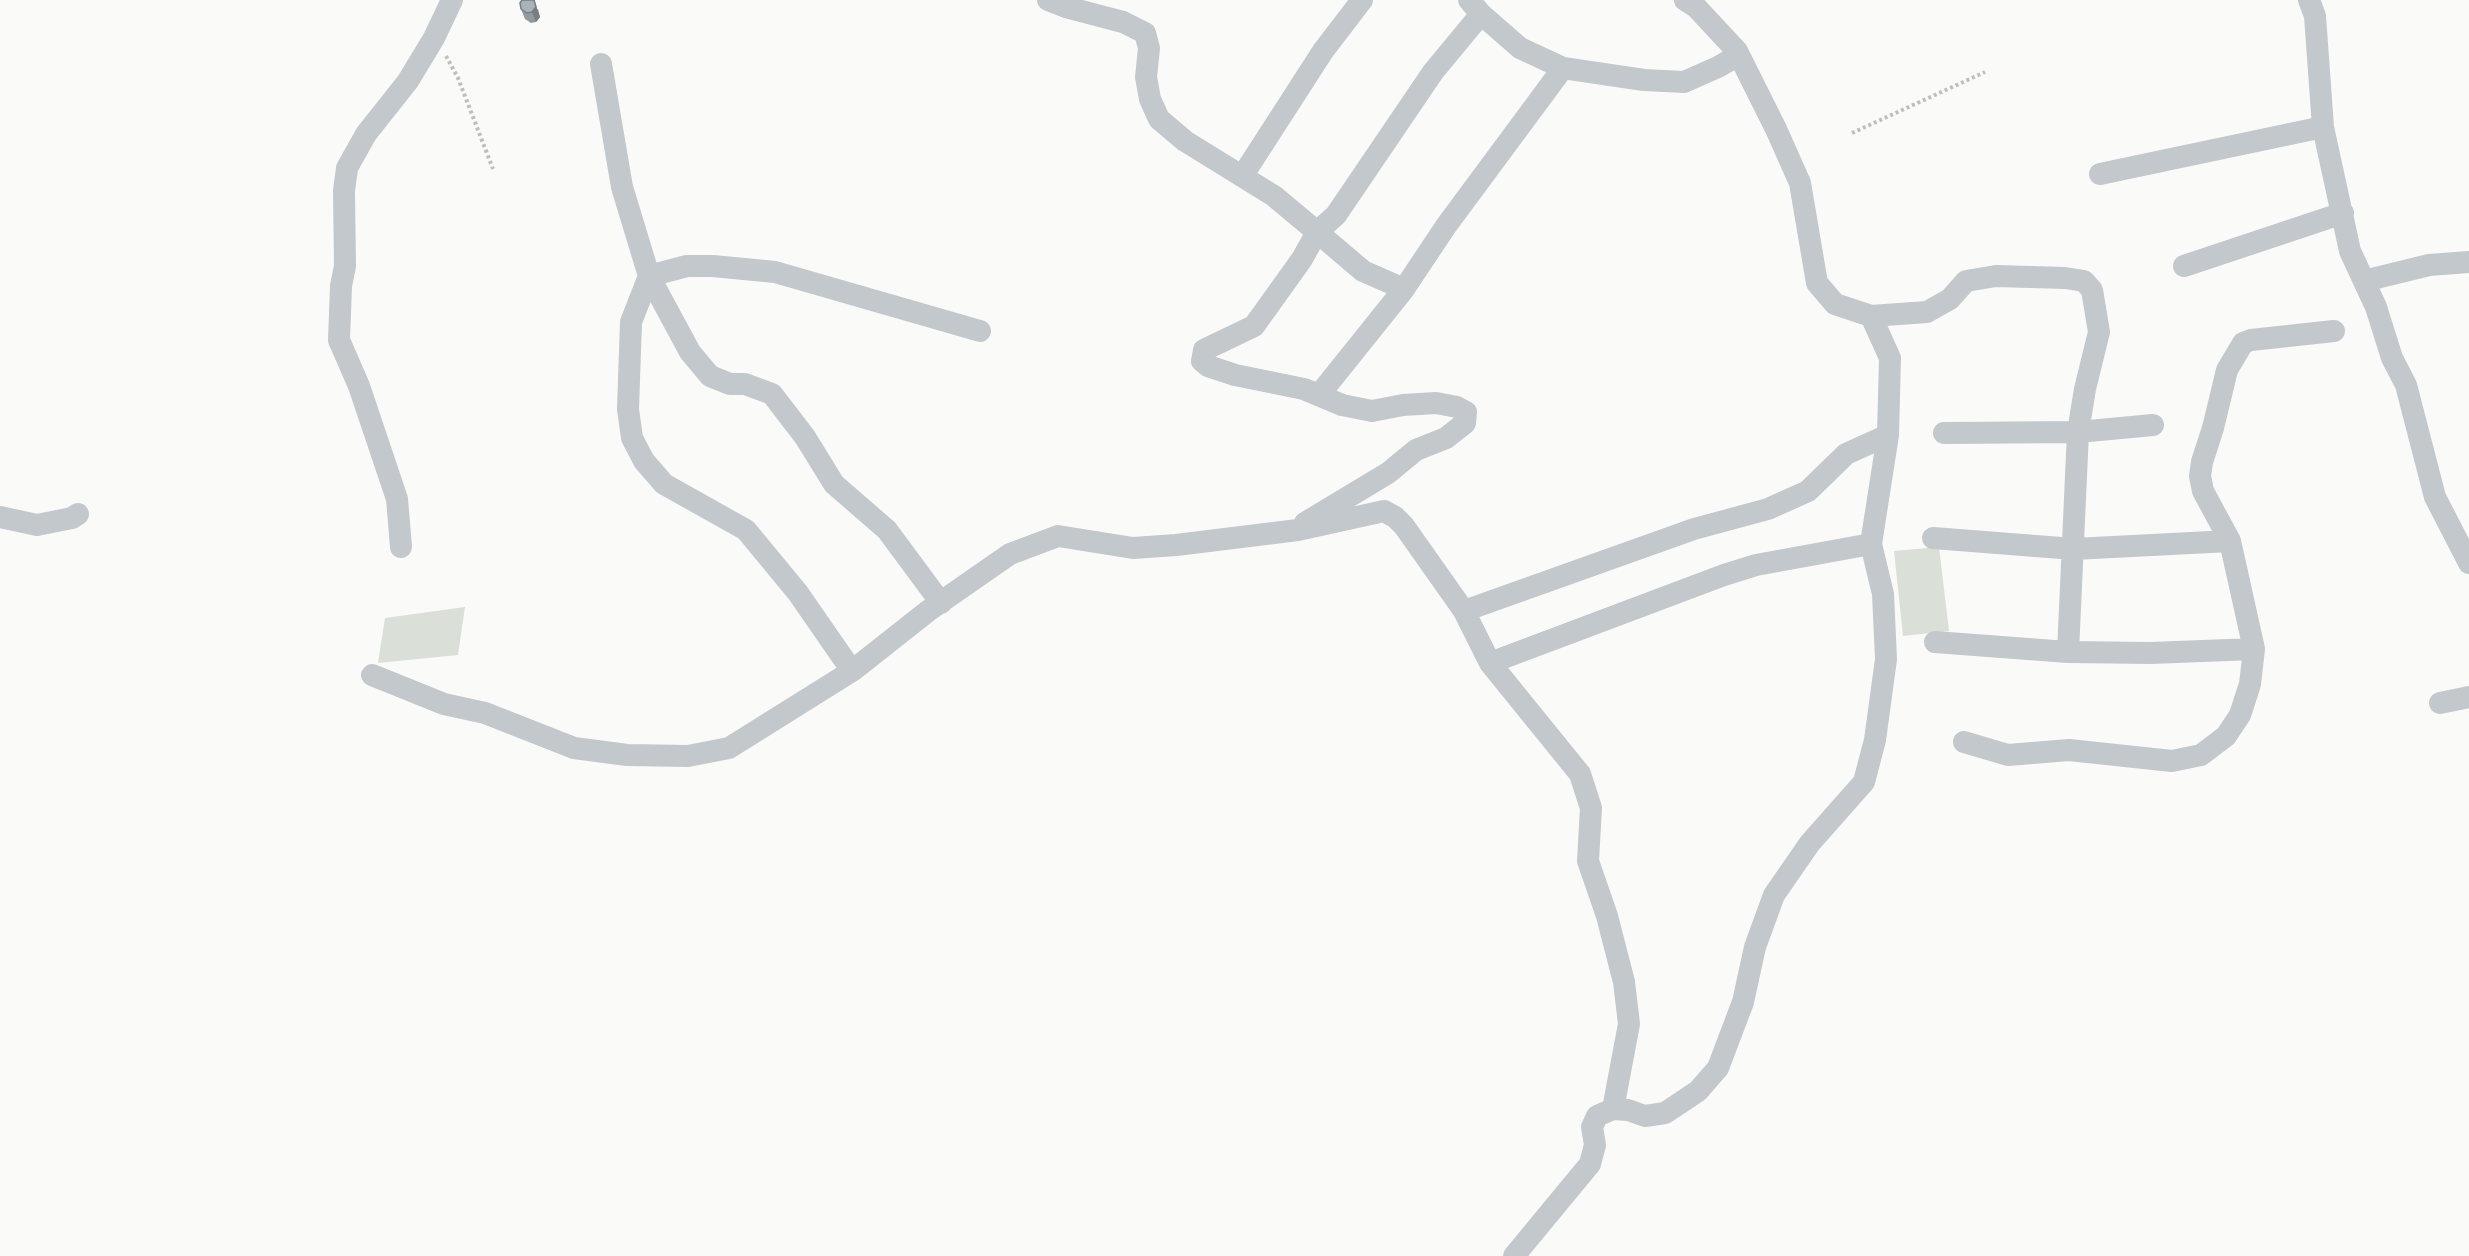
<!DOCTYPE html>
<html>
<head>
<meta charset="utf-8">
<style>
	body { margin:0 }
	canvas { display:block; background:#fafaf8 }
</style>
</head>
<body>
<canvas width="2469" height="1256"></canvas>
<script>
const context = document.querySelector('canvas').getContext('2d');
context.lineJoin = 'round';
function paint(path, color) {
  context.fillStyle = color;
  context.fill(path, 'evenodd');
}
function shape(rows) {
  const path = new Path2D();
  for (const r of rows) {
    path.moveTo(r[0], r[1]);
    for (let i = 2; i < r.length; i += 2) path.lineTo(r[i], r[i + 1]);
  }
  return path;
}
function strokePath(path, color, width, dash) {
  context.strokeStyle = color;
  context.lineWidth = width;
  context.lineCap = dash ? 'butt' : 'round';
  context.setLineDash(dash || []);
  context.stroke(path);
}
paint(shape([
	[1939,547,1949,631,1903,636,1894,551],
	[465,607,458,655,378,663,385,618]
]), '#dadfd7');
strokePath(shape([
	[446,56,458,78,493,169],
	[1852,133,1985,72]
]), '#bbbfc2', 4, [3, 3]);
strokePath(shape([
	[1048,0,1066,7,1123,22,1145,33,1149,48,1146,77,1150,99,1159,119,1185,141,1274,196,1317,232,1302,259,1254,326,1204,350,1202,361,1208,366,1235,375,1304,389,1342,405,1372,411,1403,405,1436,403,1457,407,1466,412,1465,423,1446,438,1416,450,1388,473,1305,523],
	[1469,0,1481,14,1520,48,1563,68,1644,80,1684,82,1718,67,1739,55],
	[2309,0,2315,16,2323,127,2350,251,2376,307,2392,358,2406,385,2435,497,2469,563],
	[601,64,622,187,649,276,690,352,710,376,730,384,745,384,772,394,805,437,834,484,887,530,941,603],
	[2100,174,2323,127],
	[1243,175,1323,51,1362,0],
	[2184,266,2343,213],
	[2364,281,2429,265,2469,262],
	[1404,289,1363,271,1317,232,1336,215,1433,72,1481,14],
	[1871,316,1927,312,1950,299,1966,281,1996,276,2065,278,2084,281,2092,290,2099,332,2085,389,2078,432,2068,652],
	[1319,395,1404,289,1446,226,1563,68],
	[1944,433,2078,432,2153,425],
	[0,517,37,525,72,518,78,514],
	[1933,538,2074,549,2230,541],
	[401,547,397,499,359,386,339,340,341,286,345,266,344,191,347,168,366,134,408,81,434,38,452,0],
	[1464,611,1694,529,1768,509,1808,491,1846,454,1888,435],
	[1935,642,2068,652,2151,653,2254,649],
	[1490,663,1724,575,1756,565,1871,544],
	[852,671,798,593,746,530,664,484,644,461,632,438,628,409,631,322,649,276,687,266,713,266,775,272,980,331],
	[372,675,444,704,485,713,574,748,627,755,688,756,729,748,852,671,928,611,1010,554,1058,536,1133,548,1176,545,1298,530,1384,511,1395,517,1404,526,1464,611,1490,663,1580,774,1591,808,1588,861,1607,916,1624,982,1629,1024,1613,1109],
	[2440,703,2469,697],
	[1964,742,2008,755,2069,750,2172,761,2201,755,2226,736,2240,715,2250,684,2254,649,2230,541,2203,491,2200,476,2202,462,2213,428,2227,370,2243,343,2251,340,2334,331],
	[1514,1256,1590,1164,1595,1145,1592,1127,1597,1116,1613,1109,1628,1110,1645,1116,1665,1113,1698,1091,1718,1068,1743,1002,1755,947,1774,895,1810,843,1864,782,1875,740,1886,659,1883,594,1871,544,1888,435,1890,358,1871,316,1835,304,1817,283,1800,183,1776,129,1737,51,1696,7,1685,0]
]), '#c3c8cc', 22);
paint(shape([
	[521,9,538,9,540,17,536,22,531,23,525,19]
]), '#929a9f');
paint(shape([
	[534,0,540,17,536,22,532,12]
]), '#777d82');
const building = shape([
	[522,0,534,0,536,7,532,12,527,13,521,9,520,3,522,0]
]);
paint(building, '#aab3b9');
strokePath(building, '#777d82', 1.5);
</script>
</body>
</html>
